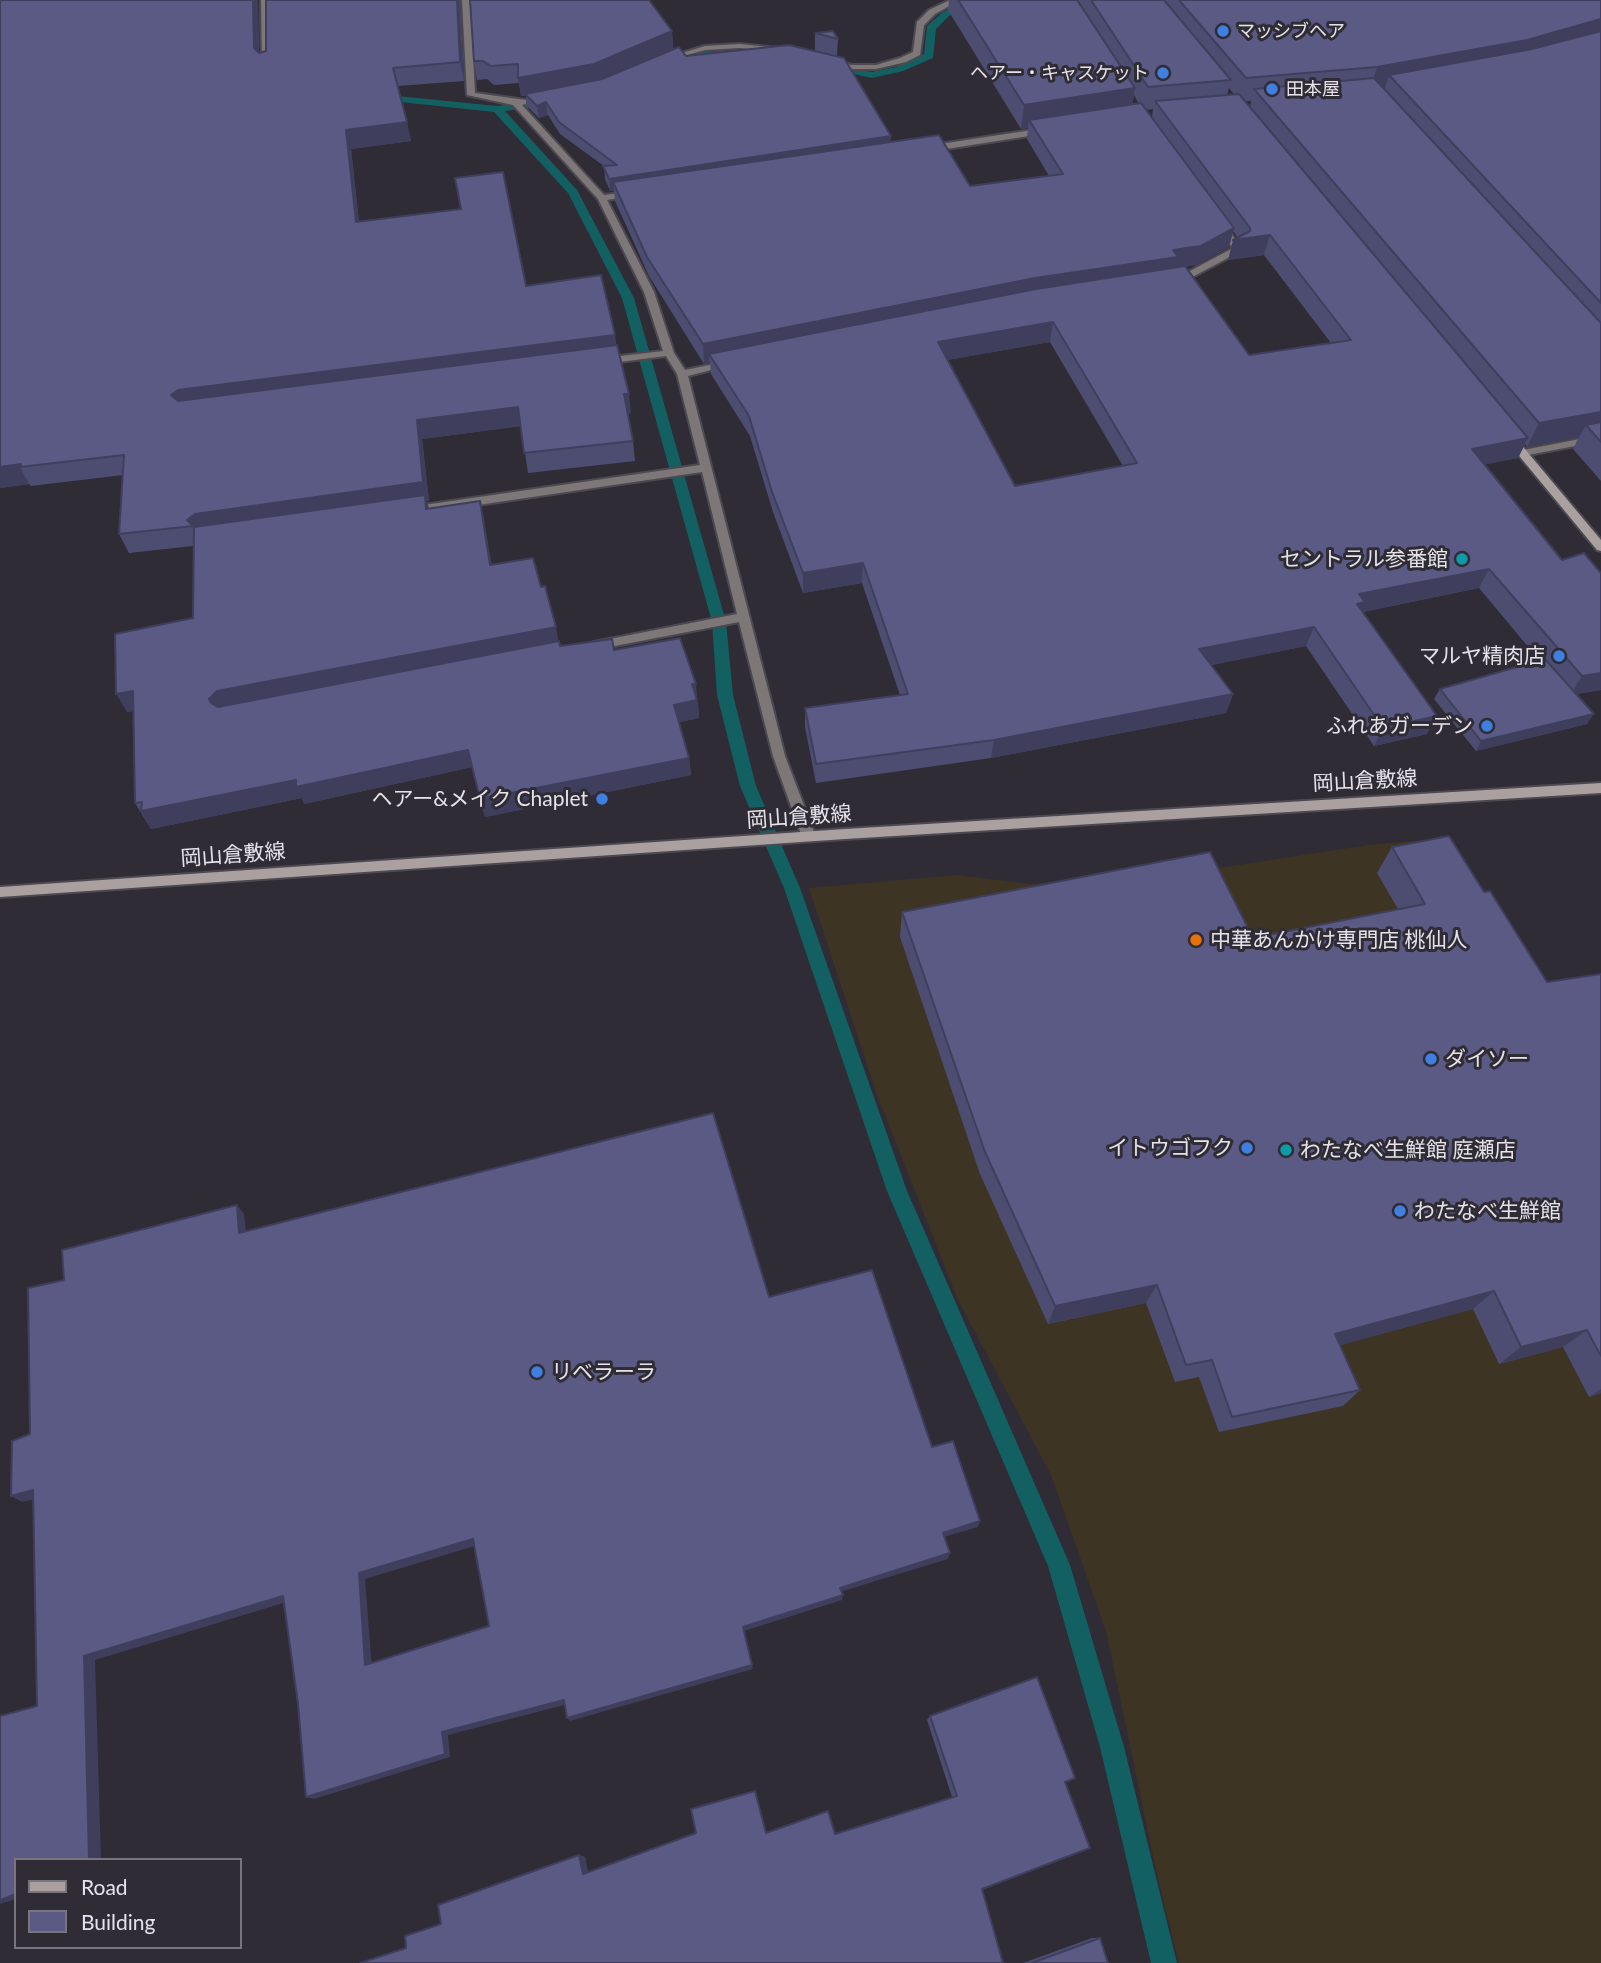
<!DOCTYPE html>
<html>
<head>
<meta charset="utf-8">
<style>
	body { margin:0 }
	#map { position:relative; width:1601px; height:1963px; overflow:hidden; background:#2f2c35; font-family:Lato,sans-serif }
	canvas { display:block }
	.legend { position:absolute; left:14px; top:1858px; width:228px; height:91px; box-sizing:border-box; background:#2f2c35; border:2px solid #78757d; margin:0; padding:9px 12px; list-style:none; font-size:21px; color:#e5e3e9 }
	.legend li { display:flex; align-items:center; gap:14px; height:35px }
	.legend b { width:35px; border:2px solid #78757d }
</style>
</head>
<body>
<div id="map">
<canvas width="1601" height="1963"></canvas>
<ul class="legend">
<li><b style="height:9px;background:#aaa0a0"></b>Road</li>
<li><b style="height:19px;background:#5a5a85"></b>Building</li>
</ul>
</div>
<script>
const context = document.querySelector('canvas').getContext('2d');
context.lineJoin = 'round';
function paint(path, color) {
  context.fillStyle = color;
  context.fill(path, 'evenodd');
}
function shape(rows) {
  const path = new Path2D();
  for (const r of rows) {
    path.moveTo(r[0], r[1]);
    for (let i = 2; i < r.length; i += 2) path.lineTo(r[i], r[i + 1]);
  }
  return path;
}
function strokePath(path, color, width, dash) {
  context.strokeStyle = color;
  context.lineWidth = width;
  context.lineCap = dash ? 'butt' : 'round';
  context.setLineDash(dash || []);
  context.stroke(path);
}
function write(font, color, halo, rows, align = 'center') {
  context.font = font + ' Lato,"Noto Sans JP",sans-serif';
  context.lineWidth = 6;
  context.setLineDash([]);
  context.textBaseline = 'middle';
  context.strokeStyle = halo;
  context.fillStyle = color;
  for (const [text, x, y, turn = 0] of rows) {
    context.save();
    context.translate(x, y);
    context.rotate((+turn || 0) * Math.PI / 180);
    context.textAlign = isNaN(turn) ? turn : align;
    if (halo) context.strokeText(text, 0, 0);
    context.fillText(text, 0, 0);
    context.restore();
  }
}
paint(shape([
	[1427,840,1601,1114,1601,1963,1179,1963,1157,1875,1106,1631,1051,1475,958,1300,877,1095,809,888,958,875,1029,884,1206,870,1368,845]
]), '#3d3424');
paint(shape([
	[972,0,994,0,969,6,949,16,936,29,933,58,903,71,872,78,826,68,831,65,872,72,896,67,924,54,927,26,943,12,972,0],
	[745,50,749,51,749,55,700,58,677,66,672,63,699,52,745,50],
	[377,94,497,106,551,99,556,102,551,105,505,111,577,190,634,298,726,622,733,695,756,786,800,888,907,1191,1070,1565,1124,1747,1177,1963,1151,1963,1100,1747,1048,1566,887,1191,784,888,740,786,717,695,712,622,622,298,568,193,494,112,373,99,372,97,377,94]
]), '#136063');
const lane = shape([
	[1219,221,1222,222,1241,247,1241,251,1181,283,1175,283,1175,279,1233,248,1214,224,1219,221]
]);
const street = shape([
	[261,0,269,0,270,67,266,69,262,67,261,0],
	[462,0,470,0,475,93,526,100,526,104,522,105,604,195,636,191,636,195,607,200,654,292,674,353,685,370,729,361,734,364,688,376,785,756,816,837,814,841,804,841,802,837,773,756,739,622,594,650,588,646,594,642,737,614,702,472,410,515,404,511,410,507,700,465,677,374,666,356,604,364,599,361,604,358,663,351,644,292,598,199,513,105,467,95,462,0],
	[950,0,960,0,935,14,924,25,920,55,906,62,876,69,852,69,827,62,831,60,852,65,876,65,900,58,913,52,917,22,929,10,950,0],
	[740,44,777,48,781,50,777,52,740,48,705,50,666,61,662,59,705,46,740,44],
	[1045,128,1049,131,1048,133,927,152,923,149,927,146,1045,128],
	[1601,435,1601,441,1523,456,1518,453,1523,450,1601,435]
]);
const secondary = shape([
	[1510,435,1514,436,1601,540,1601,551,1597,550,1506,440,1506,436,1510,435],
	[1601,783,1601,793,845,839,0,897,0,887,845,829,1601,783]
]);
strokePath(lane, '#4c4952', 4);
strokePath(street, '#4c4952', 4);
strokePath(secondary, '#4c4952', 4);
paint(lane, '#7d7777');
paint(street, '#7d7777');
paint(secondary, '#aaa0a0');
paint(shape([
	[0,0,258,0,259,53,266,51,266,0,460,0,464,81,398,86,411,141,351,149,359,222,526,286,615,335,616,345,631,413,627,414,633,441,635,461,528,473,521,426,422,439,429,501,427,501,429,509,480,501,491,565,541,587,560,646,614,650,698,702,699,718,679,722,689,758,691,775,485,817,472,767,304,804,302,798,151,829,135,803,133,711,127,712,193,618,193,546,129,553,119,534,123,475,31,486,29,484,0,488],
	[949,0,1601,0,1601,481,1573,449,1579,437,1527,447,1525,444,1518,458,1485,464,1562,560,1601,573,1601,690,1576,694,1587,724,1476,751,1434,699,1440,689,1540,661,1479,588,1363,612,1427,734,1374,746,1306,646,1211,665,1233,694,1226,713,991,758,816,783,805,727,805,708,900,695,862,583,803,593,773,512,750,436,711,374,710,362,704,364,649,276,615,201,614,191,610,191,605,179,604,166,560,134,548,115,539,118,527,106,526,96,521,96,519,83,494,85,487,79,477,80,474,61,672,31,673,49,686,56,815,51,815,33,838,39,837,56,891,142,970,186,1049,176,1027,139,1028,128,1021,129,948,10],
	[1229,88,1234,94,1227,95],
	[1134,95,1139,104,1132,105],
	[1245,101,1251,101,1250,107],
	[1153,109,1152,118,1146,110],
	[1233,231,1238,238,1228,260,1264,255,1331,343,1249,355,1186,266,1196,265,1229,247],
	[1050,342,1123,466,1015,486,947,360],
	[1392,847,1484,892,1547,982,1601,974,1601,1393,1589,1397,1563,1347,1499,1364,1473,1309,1340,1345,1360,1390,1343,1406,1219,1432,1199,1377,1175,1382,1146,1303,1048,1324,980,1174,900,937,902,912,1253,938,1398,909,1377,873],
	[930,1716,1065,1783,982,1889,406,1948,441,1924,579,1855,585,1857,588,1873,766,1832,835,1834,952,1797,927,1720],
	[1092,1938,1100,1938,1108,1963,1023,1963]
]), '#4d4d72');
paint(shape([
	[253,0,258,0,259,67,254,48],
	[457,0,459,0,464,81,460,62],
	[1601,19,1601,39,1389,75,1385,88,1370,90,1377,67],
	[672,31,673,50,596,82,525,94,526,96,521,96,518,78],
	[1135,88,1131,112,1029,120,1028,128,1021,129,1024,105],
	[546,102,548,115,539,118,537,106],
	[407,122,411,141,351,149,361,241,356,222,346,130],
	[891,136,890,149,613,182,614,191,610,191,609,179],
	[1234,228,1229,247,1196,265,709,354,710,362,704,364,703,344,1173,250],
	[1270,235,1264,255,1228,260,1233,240],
	[1053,322,1050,342,936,362,938,342],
	[615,335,617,354,186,409,171,395,178,390],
	[624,394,629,394,631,413,626,414],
	[518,407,521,426,422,439,429,501,427,501,430,514,198,538,193,526,187,520,195,514,417,420],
	[1601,412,1601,433,1586,425,1579,437,1527,447,1539,423],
	[1528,438,1518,458,1463,469,1472,449],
	[21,464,20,467,29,484,0,488,0,467],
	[480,501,484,520,495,584,490,565],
	[863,563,862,583,803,593,803,573],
	[1489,569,1479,588,1361,612,1349,623,1359,594],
	[556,627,559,645,217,717,209,699,217,691],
	[1314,627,1306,646,1193,669,1199,649],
	[1601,673,1601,690,1570,695,1582,676],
	[692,684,696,684,699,718,676,723,674,705],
	[133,691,143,709,127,712,116,694],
	[1233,694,1226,713,991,758,994,740],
	[1594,714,1587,724,1476,751,1481,741],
	[1437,716,1427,734,1374,746,1383,728],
	[468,750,473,767,304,804,302,798,151,829,141,811,296,780],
	[689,758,691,775,485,817,480,799],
	[237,1205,244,1214,247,1242,239,1233],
	[1157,1285,1146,1303,1048,1324,1055,1306],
	[1494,1291,1473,1309,1319,1351,1335,1334],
	[1587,1330,1563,1347,1499,1364,1521,1347],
	[1601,1389,1601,1393,1589,1397],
	[33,1490,45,1497,22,1502,11,1496],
	[980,1521,978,1527,940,1538,943,1533],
	[473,1539,478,1545,365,1579,372,1669,365,1665,359,1573],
	[950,1553,948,1559,840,1592,840,1588],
	[843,1595,842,1600,744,1631,743,1627],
	[283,1596,290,1601,95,1660,101,1860,89,1860,84,1656],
	[752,1665,753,1669,570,1721,567,1718],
	[564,1700,568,1704,448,1735,450,1757,314,1799,306,1797,442,1732],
	[579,1855,585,1857,588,1875,583,1874],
	[16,1894,16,1899,0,1904,0,1900]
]), '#3f3f5d');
const building = shape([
	[0,0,253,0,254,48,259,53,266,51,266,0,457,0,460,62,393,68,407,122,346,130,356,222,461,209,455,178,503,172,526,286,601,275,615,335,178,390,171,395,178,401,617,345,629,394,624,394,633,441,524,453,518,407,417,420,423,482,195,514,187,520,193,526,119,534,124,455,20,467,21,464,0,467,0,0],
	[470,0,649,0,672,31,594,64,518,78,518,64,491,66,483,61,474,61,470,0],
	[958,0,1077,0,1135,88,1024,105,958,0],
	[1091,0,1164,0,1231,80,1148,87,1091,0],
	[1179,0,1601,0,1601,19,1527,40,1377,67,1246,78,1179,0],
	[833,31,838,39,815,33,833,31],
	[1601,31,1601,303,1389,75,1532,49,1601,31],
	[789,45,844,58,891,136,609,179,603,166,617,165,559,122,546,102,537,106,525,94,602,79,679,47,686,56,789,45],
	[1374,78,1601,323,1601,412,1539,423,1254,89,1374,78],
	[1239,94,1528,438,1472,449,1562,560,1584,553,1601,573,1601,673,1582,676,1489,569,1359,594,1365,602,1357,604,1437,716,1383,728,1314,627,1199,649,1233,694,994,740,816,764,805,708,908,694,863,563,803,573,772,492,749,416,709,354,1036,289,1185,266,1249,355,1351,340,1270,235,1233,240,1250,231,1250,228,1155,101,1239,94],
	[1053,322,1137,463,1015,486,938,342,1053,322],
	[1141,103,1234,228,1201,246,1173,250,1178,257,1035,278,703,344,647,257,613,182,939,135,970,186,1063,174,1029,120,1141,103],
	[1601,422,1601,442,1586,425,1601,422],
	[425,495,426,509,480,501,490,565,533,558,541,587,545,586,556,627,217,691,209,699,211,703,218,707,559,641,560,646,612,639,614,650,680,638,696,684,692,684,697,700,674,705,689,758,480,799,468,750,296,787,296,780,141,811,142,802,135,803,133,691,116,694,115,634,193,618,194,527,425,495],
	[1545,659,1594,714,1481,741,1440,689,1545,659],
	[1449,836,1484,892,1490,891,1547,982,1601,974,1601,1356,1587,1330,1521,1347,1494,1291,1335,1334,1360,1390,1232,1417,1212,1360,1186,1365,1157,1285,1055,1306,985,1152,902,912,1210,852,1253,938,1425,904,1392,847,1449,836],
	[713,1113,769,1297,872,1270,932,1447,953,1441,980,1521,943,1533,950,1553,840,1588,843,1595,743,1627,752,1665,567,1718,564,1700,442,1732,445,1754,306,1797,298,1704,283,1596,84,1656,89,1860,16,1860,16,1894,0,1900,0,1716,37,1706,33,1490,11,1496,12,1441,30,1434,28,1288,64,1280,62,1250,237,1205,239,1233,713,1113],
	[473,1539,489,1626,365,1665,359,1573,473,1539],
	[1037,1677,1075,1778,1065,1782,1090,1848,982,1889,1003,1963,360,1963,406,1948,405,1936,441,1924,438,1905,579,1855,583,1874,696,1833,691,1809,755,1791,766,1833,828,1811,835,1834,957,1796,930,1716,1037,1677],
	[1100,1938,1108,1963,1032,1963,1100,1938]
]);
paint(building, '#5a5a85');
strokePath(building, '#3f3f5d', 2);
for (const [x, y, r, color] of [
	[1223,31,7,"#3f7fe0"],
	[1163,73,7,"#3f7fe0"],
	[1272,89,7,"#3f7fe0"],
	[1462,559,7,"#0f9aa8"],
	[1559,656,7,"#3f7fe0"],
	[1487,726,7,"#3f7fe0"],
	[602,799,7,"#3f7fe0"],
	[1196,940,7,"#e8710a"],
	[1431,1059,7,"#3f7fe0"],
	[1247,1148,7,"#3f7fe0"],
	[1286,1150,7,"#0f9aa8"],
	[1400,1211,7,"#3f7fe0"],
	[537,1372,7,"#3f7fe0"]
]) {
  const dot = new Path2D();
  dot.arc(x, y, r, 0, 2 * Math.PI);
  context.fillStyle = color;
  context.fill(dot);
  strokePath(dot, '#2f2c35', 2.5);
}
write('18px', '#e5e3e9', '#2f2c35', [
	["マッシブヘア",1237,31],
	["ヘアー・キャスケット",1149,73,"right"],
	["田本屋",1286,89]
], 'left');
write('21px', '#e5e3e9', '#2f2c35', [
	["セントラル参番館",1448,559],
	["マルヤ精肉店",1545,656],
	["ふれあガーデン",1473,726],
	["ヘアー&メイク Chaplet",588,799],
	["中華あんかけ専門店 桃仙人",1210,940,"left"],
	["ダイソー",1445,1059,"left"],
	["イトウゴフク",1233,1148],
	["わたなべ生鮮館 庭瀬店",1300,1150,"left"],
	["わたなべ生鮮館",1414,1211,"left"],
	["リベラーラ",551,1372,"left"]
], 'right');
write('21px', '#e5e3e9', '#2f2c35', [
	["岡山倉敷線",1365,781,-3],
	["岡山倉敷線",799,817,-4],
	["岡山倉敷線",233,855,-4]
]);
</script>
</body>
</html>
